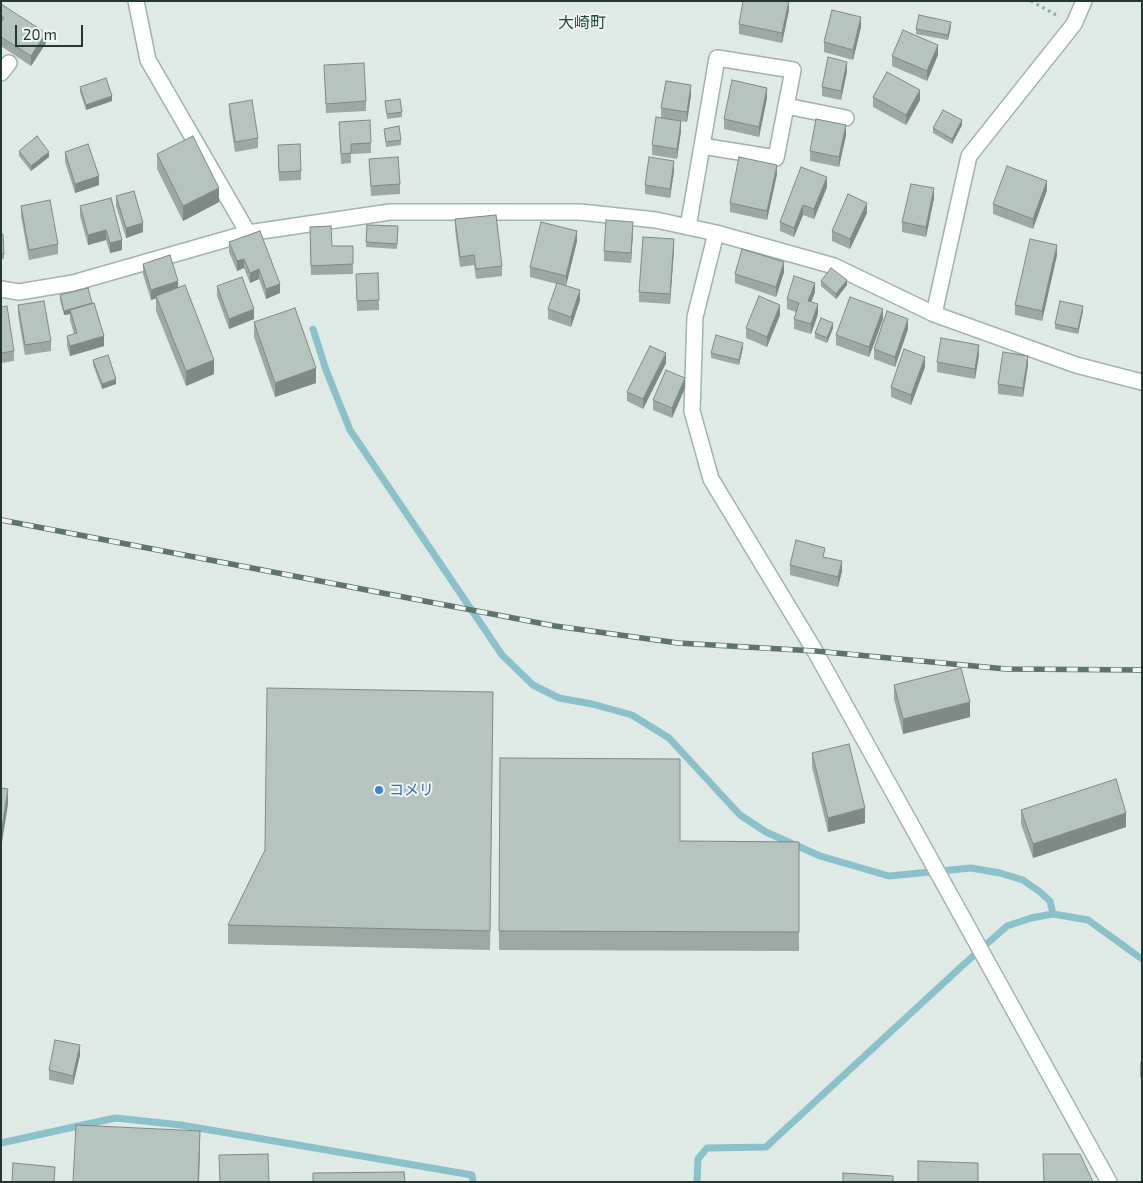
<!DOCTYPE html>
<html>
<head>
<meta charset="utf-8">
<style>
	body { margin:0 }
	#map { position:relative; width:1143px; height:1183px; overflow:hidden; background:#dfe9e5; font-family:"Exo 2",sans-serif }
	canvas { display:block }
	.frame { position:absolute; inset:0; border:2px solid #213832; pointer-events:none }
	.scale { position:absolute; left:15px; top:25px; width:68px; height:22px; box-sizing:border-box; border:2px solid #213832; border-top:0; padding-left:6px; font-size:15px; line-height:18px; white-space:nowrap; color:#213832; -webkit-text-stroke:4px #eff6f3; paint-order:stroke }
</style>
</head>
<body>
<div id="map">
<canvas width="1143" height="1183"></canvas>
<div class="frame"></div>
<div class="scale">20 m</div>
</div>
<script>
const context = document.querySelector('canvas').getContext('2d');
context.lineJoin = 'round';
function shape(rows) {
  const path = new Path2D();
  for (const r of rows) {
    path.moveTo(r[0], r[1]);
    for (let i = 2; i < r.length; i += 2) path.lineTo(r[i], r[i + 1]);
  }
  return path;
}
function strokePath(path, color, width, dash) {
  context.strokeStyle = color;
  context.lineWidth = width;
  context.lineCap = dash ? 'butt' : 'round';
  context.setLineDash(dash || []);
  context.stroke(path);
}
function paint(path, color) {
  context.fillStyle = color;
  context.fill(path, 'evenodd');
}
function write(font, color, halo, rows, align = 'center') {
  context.font = font + ' "Exo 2","Noto Sans JP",sans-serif';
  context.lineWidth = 4;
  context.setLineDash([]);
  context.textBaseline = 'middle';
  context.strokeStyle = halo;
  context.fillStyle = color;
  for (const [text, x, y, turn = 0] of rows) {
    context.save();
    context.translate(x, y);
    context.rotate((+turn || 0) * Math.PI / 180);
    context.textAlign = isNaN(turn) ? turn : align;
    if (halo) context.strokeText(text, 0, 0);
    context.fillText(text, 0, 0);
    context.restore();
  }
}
strokePath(shape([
	[313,329,326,370,350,430,502,655,533,685,559,698,592,704,632,715,669,738,740,815,766,832,820,856,889,876,971,868,1000,873,1023,880,1040,892,1050,901,1053,914],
	[1,1143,115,1118,181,1125,472,1175,473,1182],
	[697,1182,698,1159,707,1148,766,1147,962,966,1007,926,1031,918,1053,914,1088,920,1142,959]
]), '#8ac1cb', 7);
const street = shape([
	[136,1,148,60,248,233],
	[1,73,9,63],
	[786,106,846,118],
	[688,227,702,146,717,58,793,70,776,158,702,146],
	[934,314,969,156,1074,24,1084,1]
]);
const secondary = shape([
	[716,233,695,317,692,411,711,479,815,651,1109,1182],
	[1,289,19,292,73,283,248,233,390,212,580,212,656,220,716,233,834,266,934,314,1076,365,1142,382]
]);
strokePath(street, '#a2b0ac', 18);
strokePath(secondary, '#9fb4ac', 18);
strokePath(shape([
	[1031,1,1058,16]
]), '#81ab9e', 3, [2.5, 4]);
strokePath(street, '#fff', 15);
strokePath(secondary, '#fff', 15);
const rail = shape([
	[1,520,555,626,678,643,815,651,1006,669,1142,670]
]);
strokePath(rail, '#5b746d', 5.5);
strokePath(rail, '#eff6f3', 4, [11]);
paint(shape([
	[1,4,46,43,31,66,1,46],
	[789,10,782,43,739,34,739,24],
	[951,26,948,40,916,34,916,29],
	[861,27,853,60,824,52,824,42],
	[938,55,927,81,892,66,892,56],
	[324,65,366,101,366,111,326,113],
	[847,71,841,100,822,96,822,87],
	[80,87,112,101,86,110,80,92],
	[691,95,687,122,681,121,681,131,677,159,652,155,652,145,661,118,661,108],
	[873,97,920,100,906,125,873,107],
	[767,98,759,137,724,129,724,119],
	[385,101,402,112,402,117,387,119],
	[229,104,258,138,258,148,235,152,229,113],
	[339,122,371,143,371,153,351,154,351,163,341,164],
	[962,125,952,144,933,133,933,128],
	[384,129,401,140,401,145,386,147],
	[846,135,839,167,810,161,810,151],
	[19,151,49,157,31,171,19,156],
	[65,152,99,185,75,193,65,162],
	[157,154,219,202,183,221,157,169],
	[278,155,301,171,301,180,279,181],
	[369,159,400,184,400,194,371,196],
	[674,171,670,198,645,194,645,185],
	[777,174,767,220,730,212,730,203],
	[827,187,814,219,803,215,794,237,780,231,780,222],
	[1047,190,1033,229,993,214,993,204],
	[116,196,143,232,126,238,116,206],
	[111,198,122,250,110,253,106,240,88,245,80,216,80,206],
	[934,198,926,237,902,232,902,222],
	[21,206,58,244,58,254,29,260,21,216],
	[867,213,850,249,832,241,832,231],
	[455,219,502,266,502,276,476,279,474,265,460,267,455,229],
	[367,225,398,226,397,249,366,247],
	[260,231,280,293,266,299,259,279,250,283,244,268,237,271,229,252,229,242],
	[633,232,631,263,604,261,604,251],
	[1,234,4,254,4,259,1,259],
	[310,237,332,246,353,246,353,274,311,275],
	[577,241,566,285,580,300,571,327,548,319,548,309,557,284,530,277,530,267],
	[674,249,670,304,639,302,639,292],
	[1057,255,1042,321,1015,315,1015,305],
	[143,264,178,288,214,374,186,386,156,311,156,298,151,300,143,274],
	[784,272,776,297,735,283,735,274],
	[356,274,379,300,379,310,357,311],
	[821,281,847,285,836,299,821,286],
	[217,286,254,319,229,329,217,296],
	[815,292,811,302,818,314,811,334,794,329,794,319,796,312,787,309,787,299],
	[60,295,104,346,70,356,67,346,67,336,74,334,70,320,70,314,64,315,60,300],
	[18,305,51,341,51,351,25,355,18,315],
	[1,307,14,351,14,361,1,363],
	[1083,311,1078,334,1055,329,1055,324],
	[780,315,767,347,746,338,746,328],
	[883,319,869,357,836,345,836,335],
	[254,322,316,383,275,397,254,337],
	[833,328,827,343,815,338,815,333],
	[908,329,895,367,874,359,874,349],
	[743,347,739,365,711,358,711,353],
	[979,355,975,379,937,372,937,362],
	[93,360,116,384,102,389,93,365],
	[666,363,643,409,627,401,627,392],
	[1028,365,1023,397,998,394,998,384],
	[925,367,911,405,891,397,891,387],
	[685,388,672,418,653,410,653,400],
	[825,557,842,571,838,587,790,575,790,565],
	[894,685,970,717,903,734,894,699],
	[493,692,490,950,228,944,228,925],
	[812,753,865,823,828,832,812,767],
	[500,758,680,841,799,842,799,951,499,950],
	[1021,810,1126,827,1033,858,1021,824],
	[80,1055,73,1085,49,1080,49,1070],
	[1142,1061,1142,1081,1140,1077,1140,1062]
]), '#9ca9a3');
paint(shape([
	[789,1,789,10,782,43,782,33],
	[861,17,861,27,853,60,853,50],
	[951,22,951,26,948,40,948,35],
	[46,33,46,43,31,66,31,56],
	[938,45,938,55,927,81,927,71],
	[847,62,847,71,841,100,841,91],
	[691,85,691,95,687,122,687,112],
	[767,88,767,98,759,137,759,127],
	[920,90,920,100,906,125,906,115],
	[112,96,112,101,86,110,86,105],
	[962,120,962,125,952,144,952,139],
	[681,121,681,131,677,159,677,149],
	[846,125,846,135,839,167,839,157],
	[49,152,49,157,31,171,31,166],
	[674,161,674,171,670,198,670,189],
	[777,165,777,174,767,220,767,211],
	[99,176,99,185,75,193,75,184],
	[827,177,827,187,814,219,814,209],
	[1047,181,1047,190,1033,229,1033,219],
	[219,188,219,202,183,221,183,206],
	[934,188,934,198,926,237,926,227],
	[867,203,867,213,850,249,850,239],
	[803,205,803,215,794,237,794,228],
	[633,222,633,232,631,263,631,253],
	[143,223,143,232,126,238,126,228],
	[106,230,106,240,88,245,88,235],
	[577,231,577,241,566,286,566,276],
	[674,239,674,249,670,304,670,294],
	[122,240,122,250,110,253,110,243],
	[1057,245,1057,255,1042,321,1042,311],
	[244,259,244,268,237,271,237,261],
	[784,262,784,272,776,297,776,287],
	[259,269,259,279,250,283,250,273],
	[847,280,847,285,836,299,836,294],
	[178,281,178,291,151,300,151,290],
	[815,283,815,292,808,311,808,301],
	[280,284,280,293,266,299,266,289],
	[580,290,580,300,571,327,571,317],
	[92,303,92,308,70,310,70,314,64,315,64,311],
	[818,304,818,314,811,334,811,324],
	[780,305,780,315,767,347,767,337],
	[1083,306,1083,311,1078,334,1078,329],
	[254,309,254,319,229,329,229,319],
	[883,309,883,319,869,357,869,347],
	[908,319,908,329,895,367,895,357],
	[833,323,833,328,827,343,827,338],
	[104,336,104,346,70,356,70,346],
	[743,343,743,347,739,365,739,360],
	[979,345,979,355,975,379,975,369],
	[666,353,666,363,643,409,643,399],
	[1028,356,1028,365,1023,397,1023,388],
	[925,357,925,367,911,405,911,395],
	[214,360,214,374,186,386,186,371],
	[316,368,316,383,275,397,275,383],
	[685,378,685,388,672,418,672,408],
	[116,379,116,384,102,389,102,384],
	[842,561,842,571,838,587,838,577],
	[970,702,970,717,903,734,903,719],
	[8,789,8,804,1,849,1,835],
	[865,808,865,823,828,832,828,818],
	[1126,813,1126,827,1033,858,1033,844],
	[80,1045,80,1055,73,1085,73,1076],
	[200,1131,200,1150,199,1182,198,1182]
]), '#7f8985');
const building = shape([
	[743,1,789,1,782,33,739,24,743,1],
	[1,4,46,33,31,56,1,37,1,22,4,18,1,16,1,4],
	[832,10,861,17,853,50,824,42,832,10],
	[919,15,951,22,948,35,916,29,919,15],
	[903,30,938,45,927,71,892,56,903,30],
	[828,57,847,62,841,91,822,87,828,57],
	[364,63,366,101,326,104,324,65,364,63],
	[887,72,920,90,906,115,873,97,887,72],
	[106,78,112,96,86,105,80,87,106,78],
	[732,80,767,88,759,127,724,119,732,80],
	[666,81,691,85,687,112,661,108,666,81],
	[400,99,402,112,387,114,385,101,400,99],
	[252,100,258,138,235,142,229,104,252,100],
	[943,110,962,120,952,139,933,128,943,110],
	[656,117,681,121,677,149,652,145,656,117],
	[816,119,846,125,839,157,810,151,816,119],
	[370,120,371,143,351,144,351,153,341,154,339,122,370,120],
	[399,126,401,140,386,142,384,129,399,126],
	[37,136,49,152,31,166,19,151,37,136],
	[193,136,219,188,183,206,157,154,193,136],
	[88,144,99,176,75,184,65,152,88,144],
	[300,144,301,171,279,172,278,145,300,144],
	[398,157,400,184,371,186,369,159,398,157],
	[649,157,674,161,670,189,645,185,649,157],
	[739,157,777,165,767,211,730,203,739,157],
	[1007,166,1047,181,1033,219,993,204,1007,166],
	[801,167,827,177,814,209,803,205,794,228,780,222,801,167],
	[911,184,934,188,926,227,902,222,911,184],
	[134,191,143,223,126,228,116,196,134,191],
	[848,194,867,203,850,239,832,231,848,194],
	[111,198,122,240,110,243,106,230,88,235,80,206,111,198],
	[50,200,58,244,29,250,21,206,50,200],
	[496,215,502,266,476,269,474,255,460,257,455,219,496,215],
	[606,220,633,222,631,253,604,251,606,220],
	[541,222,577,231,566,276,530,267,541,222],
	[367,225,398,226,397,244,366,242,367,225],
	[331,226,332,246,353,246,353,264,311,266,310,227,331,226],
	[260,231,280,284,266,289,259,269,250,273,244,259,237,261,229,242,260,231],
	[1,234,3,234,4,254,1,254,1,234],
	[643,237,674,239,670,294,639,292,643,237],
	[1030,239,1057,245,1042,311,1015,305,1030,239],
	[742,249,784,262,776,287,735,274,742,249],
	[170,255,178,281,151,290,143,264,170,255],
	[831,268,847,280,836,294,821,281,831,268],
	[378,273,379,300,357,301,356,274,378,273],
	[794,276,815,283,808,301,818,304,811,324,794,319,799,303,787,299,794,276],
	[242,277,254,309,229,319,217,286,242,277],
	[557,283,580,290,571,317,548,309,557,283],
	[185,285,214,360,186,371,156,296,185,285],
	[88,288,92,303,64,311,60,295,88,288],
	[759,296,780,305,767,337,746,328,759,296],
	[850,297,883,309,869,347,836,335,850,297],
	[44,301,51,341,25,345,18,305,44,301],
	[1060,301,1083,306,1078,329,1055,324,1060,301],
	[94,303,104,336,70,346,67,336,77,333,70,310,94,303],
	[7,306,14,351,1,353,1,307,7,306],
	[295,308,316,368,275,383,254,322,295,308],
	[887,311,908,319,895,357,874,349,887,311],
	[821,318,833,323,827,338,815,333,821,318],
	[716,335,743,343,739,360,711,353,716,335],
	[941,338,979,345,975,369,937,362,941,338],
	[650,346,666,353,643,399,627,392,650,346],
	[904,349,925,357,911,395,891,387,904,349],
	[1003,352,1028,356,1023,388,998,384,1003,352],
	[108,355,116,379,102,384,93,360,108,355],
	[666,370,685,378,672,408,653,400,666,370],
	[796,540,825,548,823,557,842,561,838,577,790,565,796,540],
	[961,668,970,702,903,719,894,685,961,668],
	[267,688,493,692,490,931,228,925,265,850,267,688],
	[849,744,865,808,828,818,812,753,849,744],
	[500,758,680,759,680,841,799,842,799,932,499,931,500,758],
	[1116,779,1126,813,1033,844,1021,810,1116,779],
	[1,788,8,789,1,835,1,788],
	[55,1040,80,1045,73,1076,49,1070,55,1040],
	[76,1125,200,1131,198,1182,73,1182,76,1125],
	[268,1154,269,1182,220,1182,219,1155,268,1154],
	[1043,1154,1080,1154,1093,1182,1044,1182,1043,1154],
	[918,1161,978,1163,978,1182,918,1182,918,1161],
	[13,1163,55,1167,54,1182,12,1182,13,1163],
	[404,1172,405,1182,313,1182,313,1173,404,1172],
	[843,1173,893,1176,893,1182,843,1182,843,1173]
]);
paint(building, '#b5c4be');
strokePath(building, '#7f8985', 1);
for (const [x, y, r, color] of [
	[379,790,5,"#3f7fe0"]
]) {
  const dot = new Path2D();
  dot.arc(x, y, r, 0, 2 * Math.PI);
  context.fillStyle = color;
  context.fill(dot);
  strokePath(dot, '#eff6f3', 2);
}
write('15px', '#366cbe', '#eff6f3', [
	["コメリ",389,790]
], 'left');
write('16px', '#1f493e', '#eff6f3', [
	["大崎町",582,23]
]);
</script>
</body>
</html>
